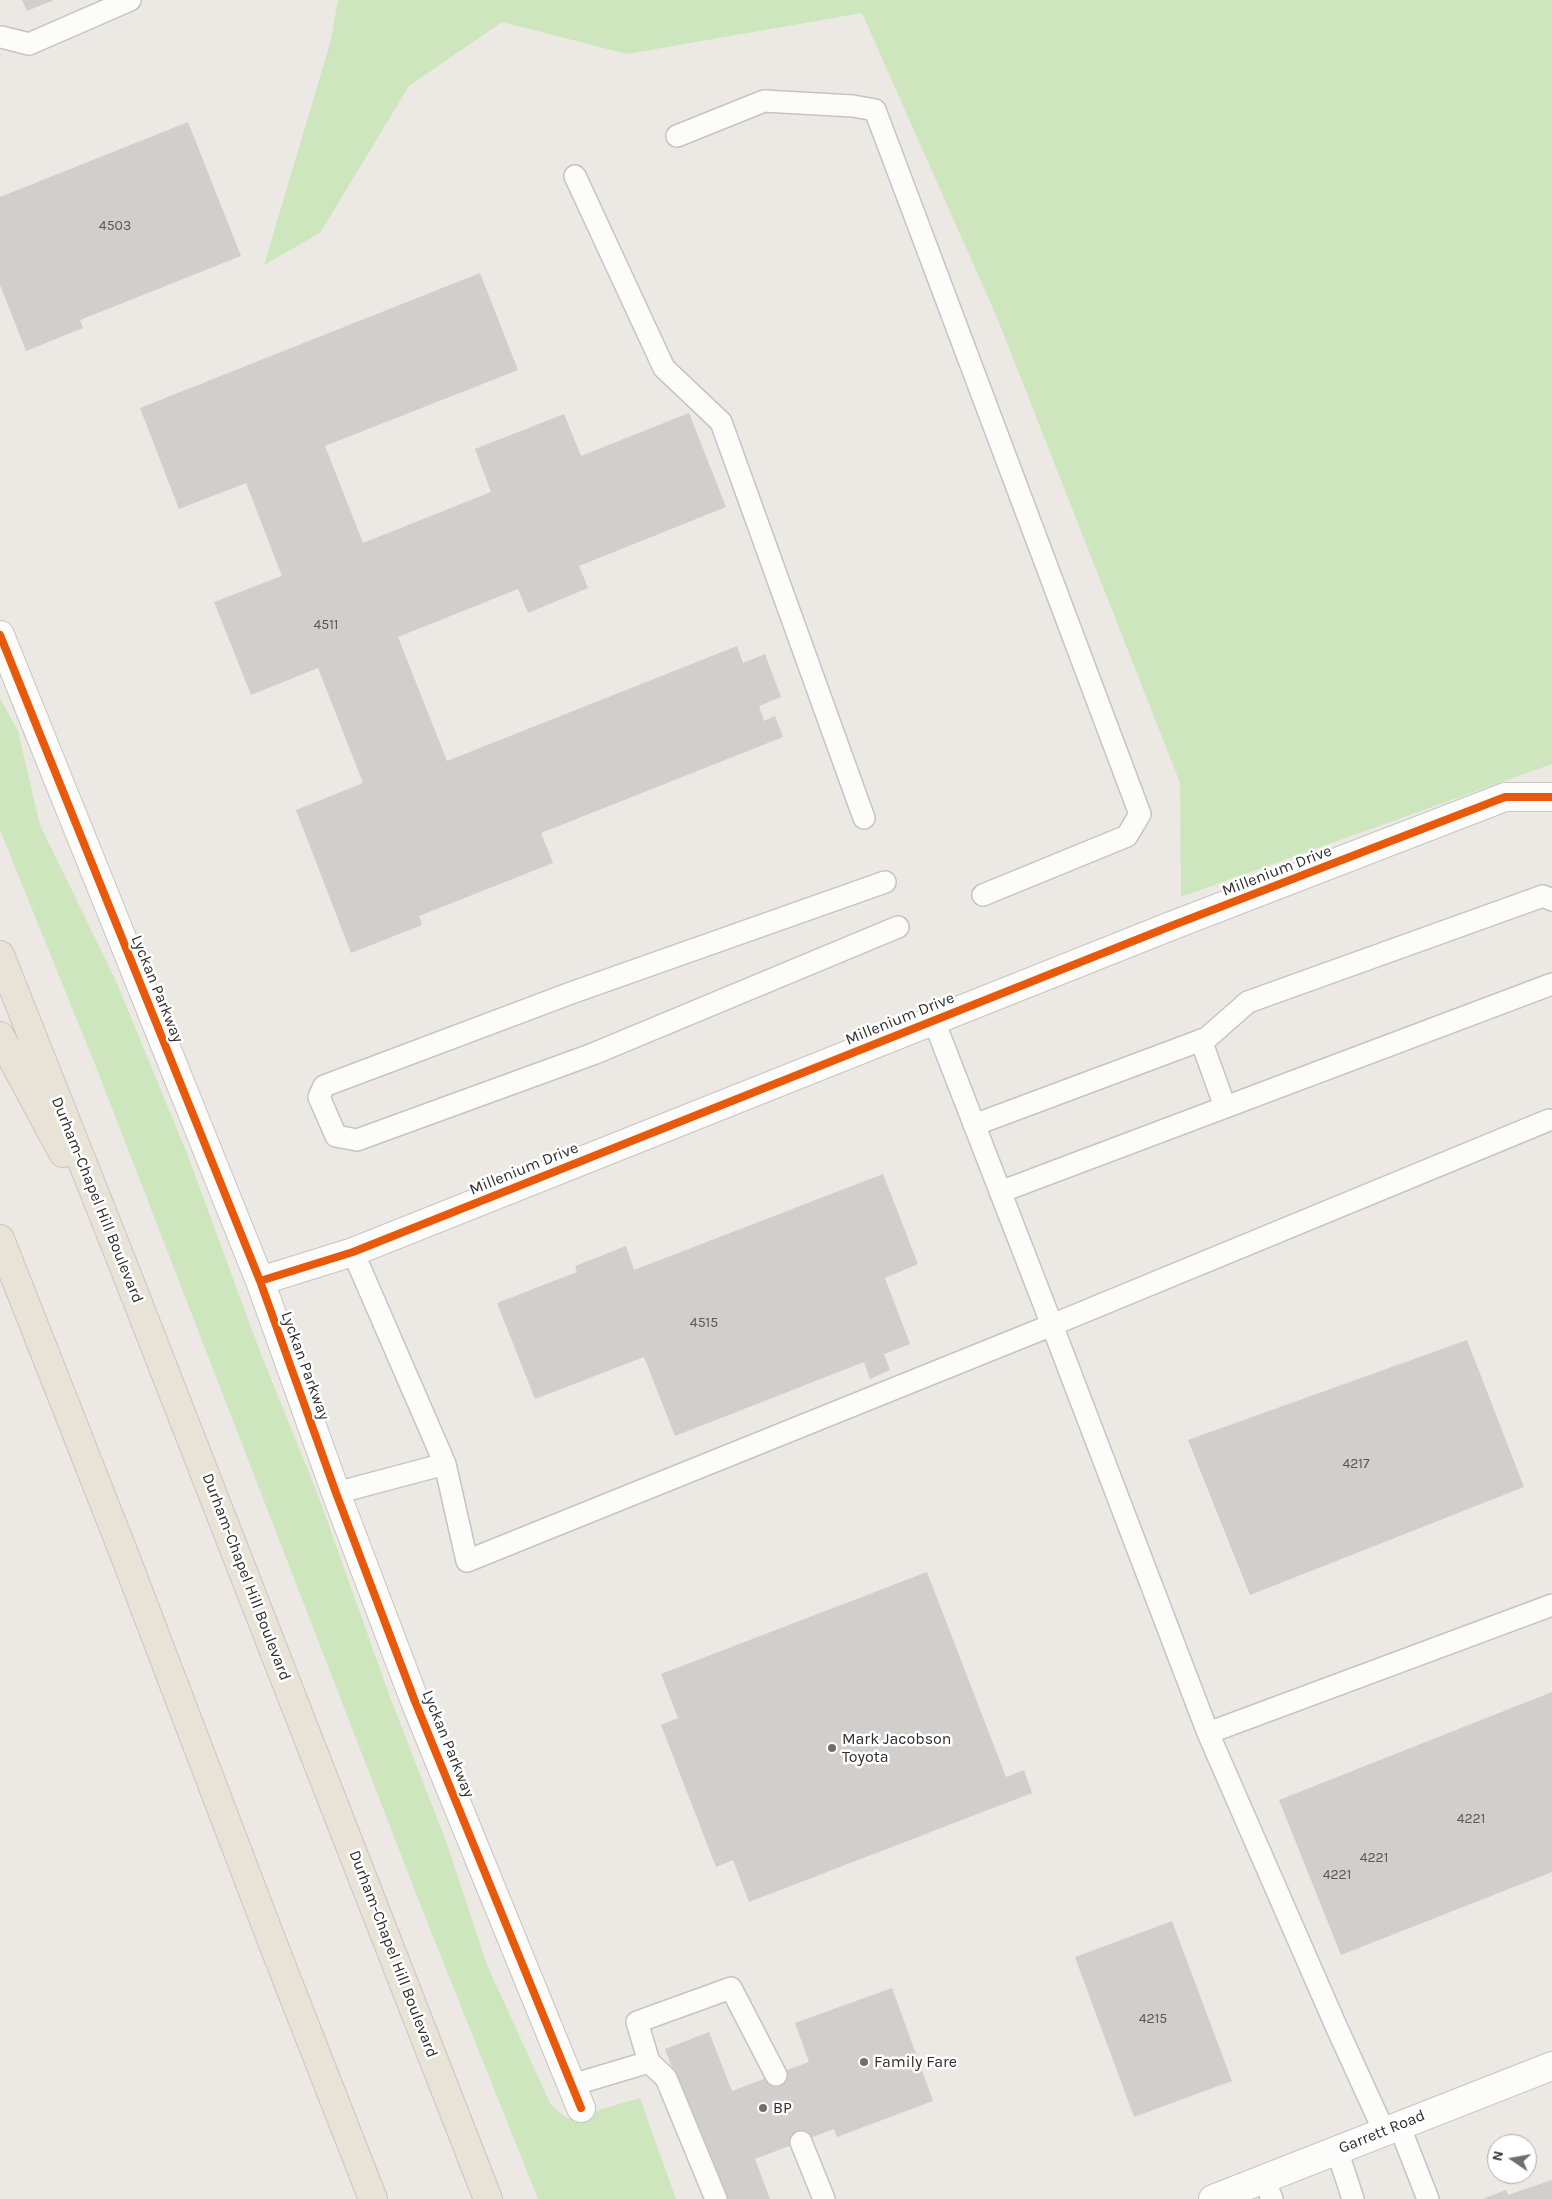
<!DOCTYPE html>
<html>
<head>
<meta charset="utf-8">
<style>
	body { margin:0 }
	#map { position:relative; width:1552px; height:2199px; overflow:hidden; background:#ece8e4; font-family:Karla,sans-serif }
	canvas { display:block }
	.north { position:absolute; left:1487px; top:2134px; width:50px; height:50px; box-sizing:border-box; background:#fff; border:1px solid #ababab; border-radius:50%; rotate:282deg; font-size:14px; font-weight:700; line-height:20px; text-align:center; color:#2e2e2e }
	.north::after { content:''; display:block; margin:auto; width:18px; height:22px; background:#706f6e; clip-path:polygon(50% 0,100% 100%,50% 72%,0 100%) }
</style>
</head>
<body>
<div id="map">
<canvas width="1552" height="2199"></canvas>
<div class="north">N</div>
</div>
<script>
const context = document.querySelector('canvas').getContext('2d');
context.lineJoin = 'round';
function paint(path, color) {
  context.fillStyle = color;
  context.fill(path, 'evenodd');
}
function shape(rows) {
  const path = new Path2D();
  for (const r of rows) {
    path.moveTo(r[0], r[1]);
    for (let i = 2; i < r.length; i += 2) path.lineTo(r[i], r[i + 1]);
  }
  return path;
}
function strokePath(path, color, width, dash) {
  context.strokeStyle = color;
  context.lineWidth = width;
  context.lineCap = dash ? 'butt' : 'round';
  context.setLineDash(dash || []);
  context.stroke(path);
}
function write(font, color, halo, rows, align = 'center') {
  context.font = font + ' Karla,sans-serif';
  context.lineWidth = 5;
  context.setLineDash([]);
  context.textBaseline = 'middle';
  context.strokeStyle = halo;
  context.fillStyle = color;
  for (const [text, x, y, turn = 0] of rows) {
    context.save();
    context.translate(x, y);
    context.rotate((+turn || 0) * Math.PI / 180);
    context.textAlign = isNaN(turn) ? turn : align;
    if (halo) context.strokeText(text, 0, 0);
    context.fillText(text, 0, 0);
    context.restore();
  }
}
paint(shape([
	[338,0,1552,0,1552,764,1181,897,1180,783,998,320,862,13,627,54,502,22,409,86,320,233,264,265,331,40],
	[0,698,18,731,40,825,116,981,188,1156,259,1349,318,1495,390,1697,447,1844,487,1965,551,2105,568,2119,640,2098,676,2199,538,2199,422,1909,98,1072,0,830]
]), '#cee6be');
paint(shape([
	[22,0,54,0,27,11],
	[188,122,241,256,80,320,83,328,26,351,0,285,0,197],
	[480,273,518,370,325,446,363,543,491,492,475,449,564,414,581,456,689,413,726,507,579,566,588,588,528,613,518,589,398,637,447,761,737,646,743,663,765,654,781,697,759,706,764,721,775,716,783,737,541,833,553,863,419,916,422,925,351,953,296,810,363,783,318,668,251,695,214,602,282,576,246,483,179,509,140,408],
	[883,1174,918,1264,885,1278,910,1344,884,1354,890,1370,870,1379,864,1362,675,1436,644,1357,535,1399,497,1303,577,1272,575,1266,626,1246,634,1270],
	[1467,1340,1524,1487,1250,1595,1188,1440],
	[927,1572,1006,1777,1024,1770,1032,1793,749,1902,733,1860,716,1867,661,1725,678,1718,661,1674],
	[1552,1692,1552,1872,1341,1955,1279,1800],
	[1172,1921,1232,2081,1134,2117,1075,1957],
	[892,1988,933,2101,837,2137,834,2129,755,2159,770,2199,721,2199,665,2049,709,2032,732,2091,809,2062,795,2023],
	[1552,2180,1552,2199,1483,2199,1506,2190,1508,2195]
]), '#d1cecb');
const service = shape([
	[1,37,29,44,130,0],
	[677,136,764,101,853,106,875,110,1140,814,1127,836,983,895],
	[575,176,664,368,721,422,864,818],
	[885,882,571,993,324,1086,319,1097,336,1136,357,1140,593,1054,898,927],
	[934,1021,1052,1325,1549,1120],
	[1201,1040,1225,1107],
	[974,1125,1207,1038,1248,1002,1543,896,1552,900],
	[1000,1192,1552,984],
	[353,1252,445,1464,467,1561,1052,1325,1208,1733,1336,2026,1384,2131],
	[336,1493,445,1464],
	[1208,1733,1552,1605],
	[649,2062,637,2022,731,1988,776,2075],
	[572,2085,649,2062,666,2078,716,2199],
	[1399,2125,1428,2199],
	[801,2142,824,2199],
	[1337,2150,1353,2199],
	[1264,2179,1272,2199]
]);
const minor = shape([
	[0,635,260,1281,336,1493,414,1699,581,2108],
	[260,1281,353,1252,1171,926,1505,797,1552,797]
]);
const tertiary = shape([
	[1213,2199,1552,2066]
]);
const trunk = shape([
	[0,955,122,1262,488,2199],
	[0,1036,63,1153],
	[0,1239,123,1551,273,1944,373,2199]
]);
strokePath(service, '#c5c4c5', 24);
strokePath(minor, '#c5c4c5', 30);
strokePath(tertiary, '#c5c4c5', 30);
strokePath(trunk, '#c6c5c4', 30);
strokePath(service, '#fcfcfb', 21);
strokePath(minor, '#fcfcfb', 28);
strokePath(tertiary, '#fcfcfb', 28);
strokePath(trunk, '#e9e2d6', 28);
strokePath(shape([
	[0,635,260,1281,336,1493,414,1699,581,2108],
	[260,1281,353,1252,1171,926,1505,797,1552,797]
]), '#e8590c', 8);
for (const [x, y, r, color] of [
	[832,1748,5,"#706f6e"],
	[864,2062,5,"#706f6e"],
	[763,2108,5,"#706f6e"]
]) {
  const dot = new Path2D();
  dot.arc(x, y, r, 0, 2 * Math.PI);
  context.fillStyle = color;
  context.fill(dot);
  strokePath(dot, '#fff', 2);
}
write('14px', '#585857', null, [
	["4503",115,226],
	["4511",326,625],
	["4515",704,1323],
	["4217",1356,1464],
	["4221",1471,1819],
	["4221",1374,1858],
	["4221",1337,1875],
	["4215",1153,2019]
]);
write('16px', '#2e2e2e', '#fff', [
	["Millenium Drive",1277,871,-21],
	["Lyckan Parkway",157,989,68],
	["Millenium Drive",900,1019,-22],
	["Millenium Drive",524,1169,-22],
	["Durham-Chapel Hill Boulevard",97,1200,68],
	["Lyckan Parkway",305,1366,70],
	["Durham-Chapel Hill Boulevard",246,1577,69],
	["Lyckan Parkway",448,1744,68],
	["Durham-Chapel Hill Boulevard",393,1954,69],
	["Garrett Road",1382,2132,-22]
]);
write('16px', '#2e2e2e', '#fff', [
	["Mark Jacobson",842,1739],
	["Toyota",842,1757],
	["Family Fare",874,2062],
	["BP",773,2108]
], 'left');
</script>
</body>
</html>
